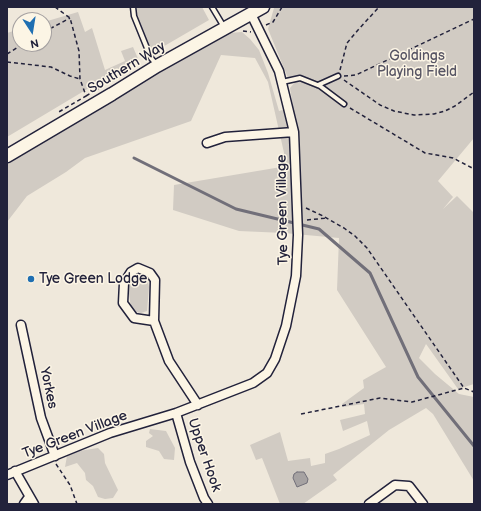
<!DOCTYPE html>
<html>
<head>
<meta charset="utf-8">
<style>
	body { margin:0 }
	#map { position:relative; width:481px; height:511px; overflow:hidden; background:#efe8db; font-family:"Balsamiq Sans",sans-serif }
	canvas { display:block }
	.frame { position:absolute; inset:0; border:8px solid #22223b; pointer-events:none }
	.north { position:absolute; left:12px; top:12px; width:40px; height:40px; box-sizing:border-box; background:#fcf5e5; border:1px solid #a5a1a1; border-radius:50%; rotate:168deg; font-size:11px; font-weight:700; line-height:16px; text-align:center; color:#22223b }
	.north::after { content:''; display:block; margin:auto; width:14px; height:18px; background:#1f6fb2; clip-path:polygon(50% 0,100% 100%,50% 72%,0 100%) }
</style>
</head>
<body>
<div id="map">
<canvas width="481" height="511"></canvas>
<div class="frame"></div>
<div class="north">N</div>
</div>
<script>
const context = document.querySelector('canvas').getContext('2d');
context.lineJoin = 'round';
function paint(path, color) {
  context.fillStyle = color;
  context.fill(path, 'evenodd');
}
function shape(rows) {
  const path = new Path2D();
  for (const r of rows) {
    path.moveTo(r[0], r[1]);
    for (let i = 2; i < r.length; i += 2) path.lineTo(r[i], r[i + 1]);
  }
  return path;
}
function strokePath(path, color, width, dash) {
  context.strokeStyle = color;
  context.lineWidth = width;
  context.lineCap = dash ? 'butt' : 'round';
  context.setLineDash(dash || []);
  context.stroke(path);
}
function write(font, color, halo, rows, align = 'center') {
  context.font = font + ' "Balsamiq Sans",sans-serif';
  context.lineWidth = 3;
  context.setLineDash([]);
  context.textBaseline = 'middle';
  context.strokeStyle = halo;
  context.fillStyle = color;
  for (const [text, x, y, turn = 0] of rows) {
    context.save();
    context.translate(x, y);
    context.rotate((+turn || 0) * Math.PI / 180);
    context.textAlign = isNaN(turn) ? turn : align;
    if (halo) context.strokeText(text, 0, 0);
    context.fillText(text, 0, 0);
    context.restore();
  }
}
paint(shape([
	[137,7,202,7,209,20,154,52,149,49,135,15],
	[275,7,474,7,474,138,438,181,453,197,443,209,457,196,474,213,474,384,458,389,426,344,419,358,435,374,459,394,474,397,474,481,433,414,426,408,389,430,333,475,337,480,303,504,280,504,262,458,256,460,250,445,280,432,288,461,310,458,311,466,325,463,325,454,339,449,370,435,367,421,343,431,340,420,365,414,364,404,343,407,342,404,364,388,363,380,386,367,337,290,339,238,284,233,239,231,173,210,174,185,287,166,268,82,255,58,221,55,191,121,85,158,66,172,27,196,7,222,7,164,169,65,229,33,242,32,250,39,259,50,268,73,279,111,293,107,290,88,296,81,288,78,268,29,274,8],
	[78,12,85,32,92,28,105,70,125,61,121,51,133,47,139,61,89,88,7,137,7,33,20,29,20,44,44,44,44,22],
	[136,275,141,276,148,282,149,287,147,311,141,313,135,312,131,308,129,294,129,285,131,278],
	[150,429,166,431,175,448,174,460,164,459,159,451,146,447,146,441,153,436,149,433],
	[98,448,104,454,105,463,118,490,113,498,105,499,98,497,93,486,86,480,85,473,77,463,65,467,67,456,79,451]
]), '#d1cbc3');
const water = shape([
	[297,472,304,472,308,479,307,483,297,487,293,478,294,474,297,472]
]);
paint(water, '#a6a2a2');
strokePath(water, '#716f79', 1);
strokePath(shape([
	[134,158,236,209,319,229,370,273,418,377,474,446]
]), '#716f79', 3);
const lane = shape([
	[133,7,134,16,151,58,157,65],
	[212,7,224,27],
	[282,82,300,78,320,86,344,104],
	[318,85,338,76]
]);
const street = shape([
	[207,143,225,137,294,132],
	[154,321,155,280,150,273,138,268,131,272,124,283,123,303,134,318,154,321,169,361,198,405],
	[21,325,41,418,55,456],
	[176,413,190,462,204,498,208,504],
	[15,471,34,504],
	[7,475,110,433,176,413,253,383,267,373,275,359,286,326,296,276,298,235,294,132,279,71,251,14],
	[24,504,29,497],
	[369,504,395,485,409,486,423,504]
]);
const primary = shape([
	[7,156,112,94,157,66,263,7]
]);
strokePath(lane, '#22223b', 7);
strokePath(street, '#22223b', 11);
strokePath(primary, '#22223b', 15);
strokePath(shape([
	[55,7,70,18,79,51,80,79,86,96,57,113],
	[266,25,273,22,282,7],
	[243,31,251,32],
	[44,32,70,18],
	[7,54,23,44],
	[7,62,51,67,70,76,80,79],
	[340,70,347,43,358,30,379,7],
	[344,76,356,75,474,19],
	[344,80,380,105,394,111,414,115,434,114,445,111,455,106,474,92],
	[86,96,101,87],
	[350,108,425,153,453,158,474,169],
	[306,208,323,216,344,228,355,236,367,248,464,388,474,392],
	[307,220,327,218],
	[301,414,380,398,412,402,464,388],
	[56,464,70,485,77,504]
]), '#22223b', 1.5, [4, 3]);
strokePath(lane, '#fcf5e5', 4);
strokePath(street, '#fcf5e5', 8);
strokePath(primary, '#fcf5e5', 12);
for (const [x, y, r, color] of [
	[31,279,4,"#1f6fb2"]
]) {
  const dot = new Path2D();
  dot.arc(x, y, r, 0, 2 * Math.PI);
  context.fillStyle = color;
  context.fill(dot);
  strokePath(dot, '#fcf5e5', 1.5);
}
write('14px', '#575564', '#fcf5e5', [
	["Goldings",417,56],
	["Playing Field",417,72]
]);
write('14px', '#22223b', '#fcf5e5', [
	["Southern Way",127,68,-31],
	["Tye Green Village",283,210,-91],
	["Yorkes",48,388,78],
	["Tye Green Village",75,435,-21],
	["Upper Hook",204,455,71]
]);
write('14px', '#22223b', '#fcf5e5', [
	["Tye Green Lodge",39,279]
], 'left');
</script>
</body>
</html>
